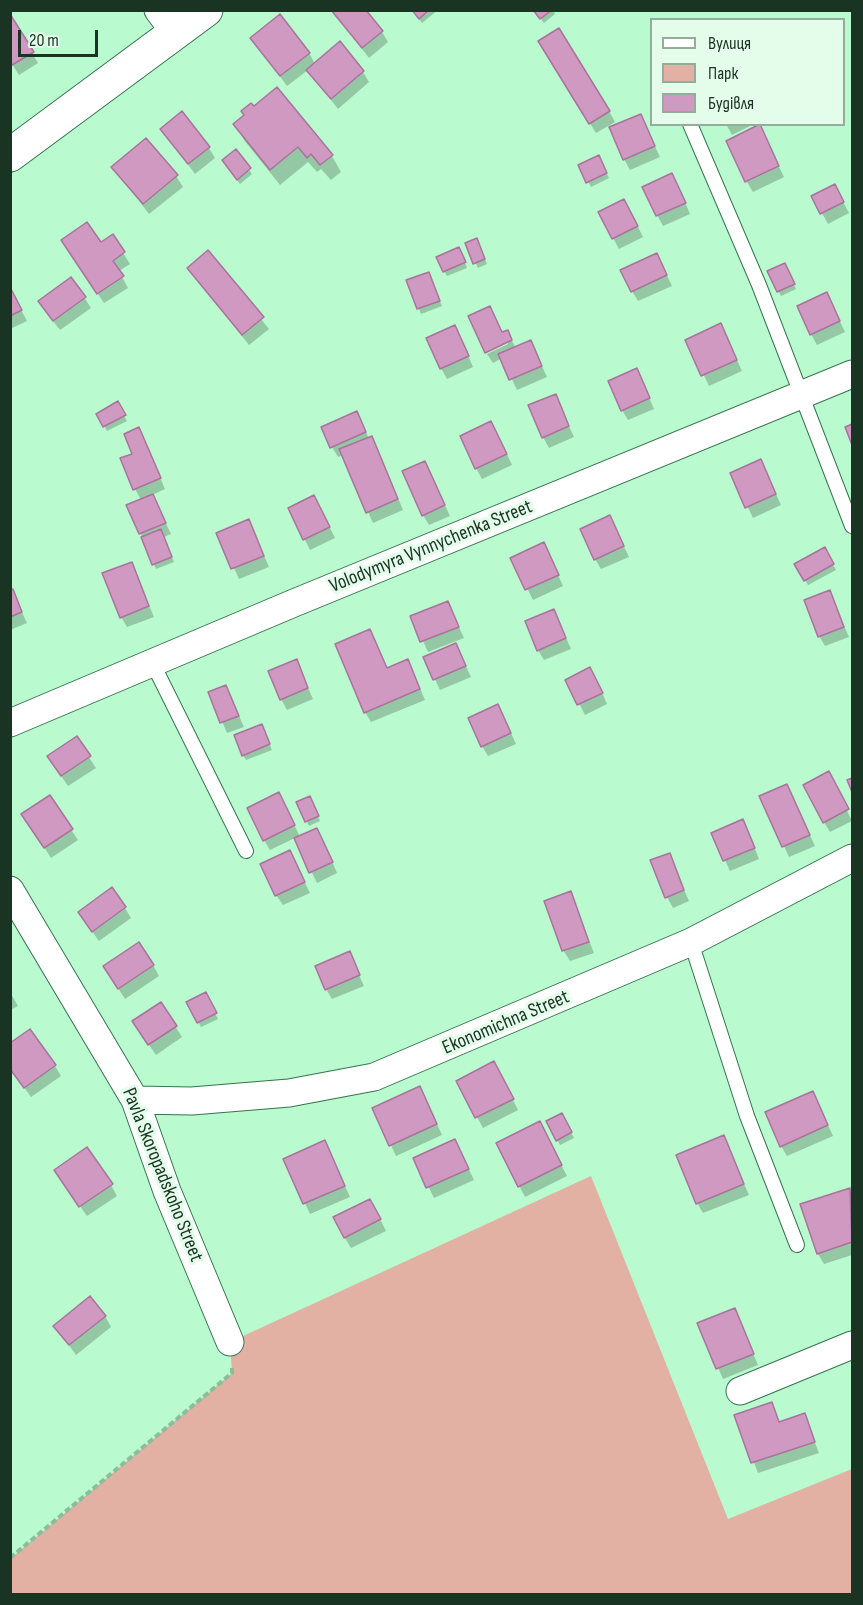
<!DOCTYPE html>
<html>
<head>
<meta charset="utf-8">
<style>
	body { margin:0 }
	#map { position:relative; width:863px; height:1605px; overflow:hidden; background:#b9facf; font-family:"Sofia Sans Condensed",sans-serif }
	canvas { display:block }
	.frame { position:absolute; inset:0; border:12px solid #1a3424; pointer-events:none }
	.legend { position:absolute; left:650px; top:18px; width:195px; height:108px; box-sizing:border-box; background:#e4fdeb; border:2px solid #93ad9b; margin:0; padding:8px 10px; list-style:none; font-size:18px; color:#1a3424 }
	.legend li { display:flex; align-items:center; gap:12px; height:30px }
	.legend b { width:30px; border:2px solid #93ad9b }
	.scale { position:absolute; left:18px; top:30px; width:80px; height:27px; box-sizing:border-box; border:3px solid #1a3424; border-top:0; padding-left:8px; font-size:18px; line-height:21px; white-space:nowrap; color:#1a3424; -webkit-text-stroke:4px #e4fdeb; paint-order:stroke }
</style>
</head>
<body>
<div id="map">
<canvas width="863" height="1605"></canvas>
<div class="frame"></div>
<ul class="legend">
<li><b style="height:8px;background:#fff"></b>Вулиця</li>
<li><b style="height:16px;background:#e2b1a4"></b>Парк</li>
<li><b style="height:16px;background:#cf99c2"></b>Будівля</li>
</ul>
<div class="scale">20 m</div>
</div>
<script>
const context = document.querySelector('canvas').getContext('2d');
context.lineJoin = 'round';
function paint(path, color) {
  context.fillStyle = color;
  context.fill(path, 'evenodd');
}
function shape(rows) {
  const path = new Path2D();
  for (const r of rows) {
    path.moveTo(r[0], r[1]);
    for (let i = 2; i < r.length; i += 2) path.lineTo(r[i], r[i + 1]);
  }
  return path;
}
function strokePath(path, color, width, dash) {
  context.strokeStyle = color;
  context.lineWidth = width;
  context.lineCap = dash ? 'butt' : 'round';
  context.setLineDash(dash || []);
  context.stroke(path);
}
function write(font, color, halo, rows, align = 'center') {
  context.font = font + ' "Sofia Sans Condensed",sans-serif';
  context.lineWidth = 6;
  context.setLineDash([]);
  context.textBaseline = 'middle';
  context.strokeStyle = halo;
  context.fillStyle = color;
  for (const [text, x, y, turn = 0] of rows) {
    context.save();
    context.translate(x, y);
    context.rotate((+turn || 0) * Math.PI / 180);
    context.textAlign = isNaN(turn) ? turn : align;
    if (halo) context.strokeText(text, 0, 0);
    context.fillText(text, 0, 0);
    context.restore();
  }
}
paint(shape([
	[591,1176,728,1519,852,1469,852,1594,11,1594,11,1558,232,1373,230,1342]
]), '#e2b1a4');
paint(shape([
	[332,10,382,32,388,42,369,58],
	[413,10,438,10,422,23],
	[534,10,553,10,555,14,544,23],
	[10,17,38,63,19,75,10,61],
	[252,38,309,53,315,64,363,72,369,82,338,109,308,70,287,86],
	[540,42,609,111,615,122,596,133],
	[277,89,332,156,341,172,331,180,321,169,317,172,308,162,280,185,244,140,235,124],
	[640,115,660,157,630,170,624,159],
	[726,124,754,124,732,135],
	[162,129,209,148,215,158,195,174],
	[236,151,252,174,240,184,226,166],
	[598,157,609,178,591,187,580,166],
	[113,167,176,176,183,187,149,214],
	[779,167,784,177,753,192,747,182],
	[678,186,690,214,663,226,657,215],
	[840,196,849,213,828,224,813,197],
	[630,211,643,237,619,249,613,238],
	[113,237,130,264,119,271,128,288,104,303,69,251,101,245],
	[467,244,479,244,487,264,478,268],
	[208,252,269,329,249,345,189,269],
	[462,253,467,268,447,276,444,271],
	[662,265,672,286,638,301,632,291],
	[787,269,796,289,781,296,769,272],
	[431,279,442,306,421,314,408,281],
	[10,289,27,321,10,329],
	[84,297,91,308,60,330,46,312],
	[832,305,845,332,817,345,811,334],
	[507,332,516,348,536,353,547,377,517,390,502,358,493,363,487,354,508,344],
	[726,336,742,371,709,386,687,340],
	[460,337,473,367,447,379,441,368],
	[642,381,654,409,628,420,622,410],
	[555,396,574,437,549,448,543,437],
	[117,403,127,421,107,431,98,414],
	[362,423,369,439,371,438,377,448,403,510,373,523,343,455,338,457,332,447],
	[139,429,165,489,152,495,171,534,164,537,174,562,156,569,128,505,141,500,135,489,134,454],
	[497,433,512,465,482,479,476,468],
	[425,462,450,516,429,525,423,515],
	[766,472,781,505,753,518,732,474],
	[320,508,335,538,310,550,290,509],
	[610,517,629,557,601,569,595,559],
	[249,521,269,567,239,579,218,533],
	[824,549,836,570,808,585,796,564],
	[549,555,563,586,533,600,512,558],
	[131,564,154,617,127,627,121,617],
	[12,591,27,623,10,630,10,592],
	[829,592,849,637,825,646,819,636],
	[448,603,464,638,428,652,412,617],
	[559,622,571,649,544,660,538,650],
	[370,631,388,670,413,672,425,700,371,722,365,712],
	[456,645,471,677,440,690,425,658],
	[296,661,313,699,287,710,281,699],
	[596,679,607,704,585,715,567,680],
	[226,687,244,727,227,733,210,693],
	[498,705,516,744,488,756,482,746],
	[264,731,272,750,246,760,243,755],
	[76,738,96,768,68,786,55,767],
	[834,784,852,821,830,832,824,822],
	[787,786,815,846,789,857,761,796],
	[50,798,78,840,51,858,30,825],
	[298,803,312,803,320,821,309,826],
	[285,805,300,837,323,840,337,873,317,883,295,838,270,850,264,840],
	[748,832,759,859,730,871,713,834],
	[669,855,689,901,673,908,667,897],
	[295,863,310,893,283,905,276,895],
	[570,893,594,953,570,961,563,950],
	[125,908,131,918,99,941,86,923],
	[349,953,364,986,332,999,326,989],
	[153,965,159,976,125,999,111,977],
	[10,992,18,1006,10,1010],
	[205,994,218,1019,201,1027,188,1002],
	[161,1004,182,1037,156,1055,140,1032],
	[55,1066,61,1076,31,1097,10,1068],
	[500,1074,518,1110,483,1128,458,1082],
	[425,1098,442,1135,396,1156,374,1109],
	[818,1103,833,1136,787,1156,781,1146],
	[562,1115,574,1138,560,1145,548,1122],
	[545,1134,567,1176,525,1197,498,1144],
	[723,1137,749,1195,703,1213,697,1203],
	[460,1151,474,1180,434,1198,415,1159],
	[330,1153,350,1197,310,1214,285,1160],
	[62,1181,111,1185,117,1196,87,1216],
	[850,1190,852,1195,852,1255,824,1264,818,1254],
	[376,1211,386,1231,351,1248,345,1238],
	[734,1310,758,1365,723,1379,699,1324],
	[105,1316,111,1327,76,1355,55,1326],
	[771,1404,780,1423,804,1415,819,1453,758,1473,736,1416]
]), '#0003');
const building = shape([
	[331,10,366,10,383,31,362,48,331,10],
	[412,10,429,10,419,19,412,10],
	[533,10,552,10,540,19,533,10],
	[10,14,34,52,12,65,10,63,10,14],
	[280,14,310,53,280,76,250,38,280,14],
	[559,28,610,111,589,124,538,41,559,28],
	[340,41,364,71,331,99,306,70,340,41],
	[277,87,333,155,320,165,311,154,307,158,298,147,270,170,233,124,244,115,241,111,251,103,254,106,277,87],
	[182,111,210,147,188,164,160,129,182,111],
	[641,114,655,146,623,160,609,127,641,114],
	[760,124,779,166,745,182,726,141,760,124],
	[146,138,178,175,143,204,111,167,146,138],
	[236,149,251,168,237,180,222,160,236,149],
	[599,155,607,173,586,183,578,165,599,155],
	[672,173,686,203,656,216,642,187,672,173],
	[835,184,844,202,820,214,811,196,835,184],
	[624,199,638,226,612,239,598,212,624,199],
	[87,222,101,242,113,234,125,252,113,261,124,276,97,294,61,240,87,222],
	[477,238,485,259,473,264,465,243,477,238],
	[459,247,466,262,443,272,436,257,459,247],
	[208,250,264,317,242,335,187,268,208,250],
	[657,253,667,275,631,292,620,270,657,253],
	[785,263,795,284,777,292,767,271,785,263],
	[429,272,440,301,417,309,406,280,429,272],
	[71,277,86,297,53,321,38,301,71,277],
	[10,287,22,310,10,316,10,287],
	[827,292,840,321,810,335,797,306,827,292],
	[490,306,502,332,508,330,512,340,485,353,468,316,490,306],
	[721,323,737,360,701,376,685,340,721,323],
	[455,325,469,356,440,369,426,338,455,325],
	[531,340,542,366,509,380,498,354,531,340],
	[637,368,650,398,621,411,608,381,637,368],
	[556,394,569,426,542,438,528,405,556,394],
	[118,401,126,415,103,427,96,414,118,401],
	[357,411,366,432,330,448,321,427,357,411],
	[491,421,507,454,475,469,460,436,491,421],
	[852,424,852,445,845,427,852,424],
	[139,427,161,478,133,490,120,458,132,454,124,434,139,427],
	[372,436,398,499,366,513,339,449,372,436],
	[761,459,776,494,745,508,730,473,761,459],
	[425,461,445,505,422,516,402,471,425,461],
	[153,494,166,523,139,534,126,505,153,494],
	[314,495,330,527,303,540,288,508,314,495],
	[610,515,624,546,594,560,580,529,610,515],
	[249,519,264,556,231,569,216,533,249,519],
	[161,529,172,557,152,565,141,537,161,529],
	[544,542,559,575,525,590,510,558,544,542],
	[825,547,834,564,804,581,794,564,825,547],
	[132,562,149,606,120,618,102,573,132,562],
	[13,589,22,612,10,617,10,590,13,589],
	[830,590,844,627,818,637,804,600,830,590],
	[448,601,459,627,420,642,410,616,448,601],
	[554,609,566,638,537,651,525,621,554,609],
	[370,629,387,668,408,659,420,689,364,713,335,644,370,629],
	[456,643,466,666,433,680,423,657,456,643],
	[297,659,308,688,280,700,268,671,297,659],
	[590,667,603,693,577,705,565,680,590,667],
	[226,685,239,716,220,723,208,692,226,685],
	[498,704,511,733,481,747,468,718,498,704],
	[262,724,270,744,242,756,234,735,262,724],
	[77,736,91,756,61,776,47,756,77,736],
	[829,771,849,809,823,823,803,785,829,771],
	[852,778,852,792,847,780,852,778],
	[787,784,810,835,782,847,759,796,787,784],
	[279,792,295,825,263,841,247,808,279,792],
	[50,795,73,829,44,848,21,814,50,795],
	[310,796,319,816,305,822,296,802,310,796],
	[743,819,755,848,723,861,711,833,743,819],
	[317,828,333,862,309,873,294,838,317,828],
	[290,850,305,882,275,896,260,864,290,850],
	[670,853,684,890,665,898,650,860,670,853],
	[112,887,126,907,92,932,78,912,112,887],
	[571,891,589,942,562,951,544,901,571,891],
	[139,942,154,965,118,989,103,966,139,942],
	[350,951,360,975,325,990,315,966,350,951],
	[206,992,217,1013,197,1023,186,1002,206,992],
	[161,1002,177,1026,148,1045,132,1021,161,1002],
	[30,1029,56,1065,24,1088,10,1069,10,1043,30,1029],
	[494,1061,514,1099,475,1118,456,1081,494,1061],
	[420,1086,437,1124,389,1146,372,1108,420,1086],
	[813,1091,828,1125,780,1147,765,1112,813,1091],
	[562,1113,572,1132,556,1141,546,1121,562,1113],
	[540,1121,562,1165,518,1187,496,1143,540,1121],
	[724,1135,744,1184,696,1204,676,1155,724,1135],
	[455,1139,469,1169,426,1188,413,1158,455,1139],
	[325,1140,345,1186,303,1204,283,1159,325,1140],
	[87,1147,113,1184,79,1207,54,1170,87,1147],
	[850,1188,852,1242,817,1254,800,1204,850,1188],
	[370,1199,381,1219,344,1238,333,1217,370,1199],
	[90,1296,106,1316,69,1345,53,1326,90,1296],
	[735,1308,754,1354,716,1369,697,1323,735,1308],
	[772,1402,779,1422,805,1413,815,1442,751,1463,734,1415,772,1402]
]);
paint(building, '#cf99c2');
strokePath(building, '#a9739c', 1.5);
const lane = shape([
	[690,124,759,285,852,526],
	[152,662,246,851],
	[691,942,747,1116,797,1245]
]);
const street = shape([
	[158,10,175,33],
	[10,723,294,603,852,374],
	[10,890,135,1100,167,1191,230,1342],
	[135,1100,192,1101,289,1093,374,1077,691,942,852,858],
	[740,1391,852,1345]
]);
const secondary = shape([
	[10,155,206,10]
]);
strokePath(lane, '#35744f', 16);
strokePath(street, '#35744f', 29);
strokePath(secondary, '#35744f', 35);
strokePath(shape([
	[10,1558,232,1373,232,1367]
]), '#89be9b', 4, [6, 3]);
strokePath(lane, '#fff', 14);
strokePath(street, '#fff', 27);
strokePath(secondary, '#fff', 33);
write('20px', '#1a3424', '#e4fdeb', [
	["Volodymyra Vynnychenka Street",431,547,-22],
	["Ekonomichna Street",506,1023,-23],
	["Pavla Skoropadskoho Street",162,1175,68]
]);
</script>
</body>
</html>
